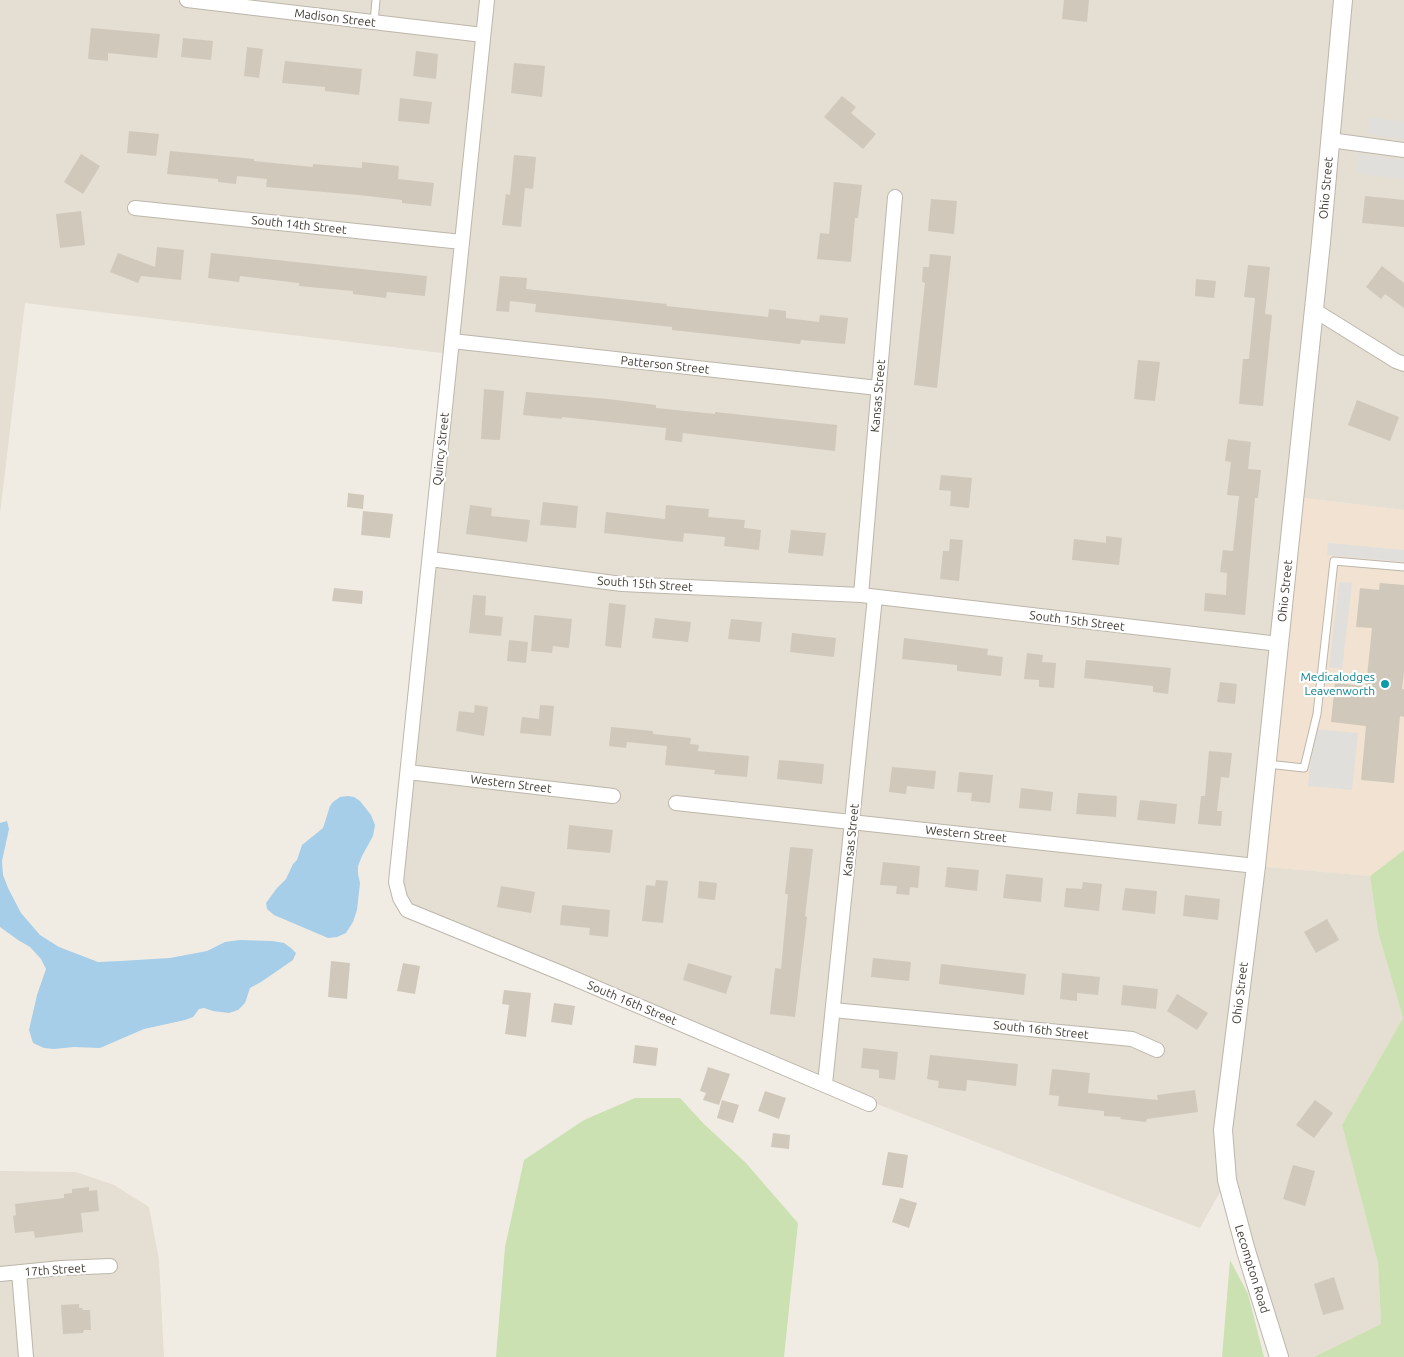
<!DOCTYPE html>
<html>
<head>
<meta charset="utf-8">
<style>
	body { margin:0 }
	canvas { display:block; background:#f0ece4 }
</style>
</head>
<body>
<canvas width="1404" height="1357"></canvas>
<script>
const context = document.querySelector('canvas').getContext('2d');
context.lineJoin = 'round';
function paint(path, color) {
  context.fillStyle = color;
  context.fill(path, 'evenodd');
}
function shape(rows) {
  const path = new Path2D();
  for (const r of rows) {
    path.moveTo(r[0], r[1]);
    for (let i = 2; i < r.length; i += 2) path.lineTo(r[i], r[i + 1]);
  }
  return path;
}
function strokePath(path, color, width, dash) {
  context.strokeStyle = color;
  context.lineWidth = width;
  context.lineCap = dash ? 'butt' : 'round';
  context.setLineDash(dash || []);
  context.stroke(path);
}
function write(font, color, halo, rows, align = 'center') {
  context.font = font + ' Ubuntu,sans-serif';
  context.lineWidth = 4.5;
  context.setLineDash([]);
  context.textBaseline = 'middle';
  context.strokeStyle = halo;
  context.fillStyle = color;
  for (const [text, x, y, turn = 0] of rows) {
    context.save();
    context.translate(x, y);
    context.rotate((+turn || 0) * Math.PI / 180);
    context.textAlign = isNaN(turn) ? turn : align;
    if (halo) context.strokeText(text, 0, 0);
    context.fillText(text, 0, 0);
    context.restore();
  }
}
paint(shape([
	[0,0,1404,0,1404,510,1295,497,1256,866,1370,876,1378,932,1403,1018,1342,1125,1378,1263,1381,1324,1314,1357,1279,1357,1226,1181,1200,1228,825,1084,407,910,400,898,451,354,25,303,0,514],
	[0,1171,76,1172,114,1185,149,1207,159,1260,164,1357,0,1357]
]), '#e4ded3');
paint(shape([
	[1294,497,1404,510,1404,850,1370,876,1256,866]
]), '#f1e2d1');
paint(shape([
	[1404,850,1404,1357,1314,1357,1381,1324,1378,1263,1342,1125,1403,1018,1378,932,1370,876],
	[635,1098,680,1098,704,1124,745,1162,798,1223,784,1357,496,1357,505,1247,524,1160,584,1120],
	[1230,1260,1248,1294,1264,1357,1222,1357]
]), '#cce1b1');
paint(shape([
	[1370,117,1404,122,1404,139,1367,134],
	[1358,154,1404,160,1404,179,1356,173],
	[1328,543,1404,550,1404,562,1327,555],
	[1339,582,1352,583,1342,669,1329,667],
	[1314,729,1358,733,1352,790,1308,786]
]), '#e1dfdc');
paint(shape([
	[348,796,354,797,360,801,371,815,375,825,373,836,362,856,358,866,358,874,360,883,357,910,353,922,346,933,337,937,328,938,274,915,267,909,266,903,277,888,286,879,293,864,297,860,302,845,323,828,330,806,333,802,340,797],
	[7,821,9,829,2,861,3,875,8,888,21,913,40,935,59,947,98,962,120,961,170,958,207,951,225,942,240,940,272,941,284,943,291,948,296,953,293,960,261,982,250,988,245,1003,238,1010,229,1013,213,1011,204,1008,199,1009,193,1017,185,1020,144,1029,100,1048,74,1047,54,1049,44,1048,33,1043,29,1030,37,995,46,969,41,959,30,947,18,940,0,927,0,823]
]), '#a6cee8');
paint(shape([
	[1064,0,1089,0,1087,22,1062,19],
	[91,28,160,34,157,58,108,53,108,61,88,59],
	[183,38,213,41,211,60,181,57],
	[247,47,263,49,259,78,244,76],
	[416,51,438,54,436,79,413,76],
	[285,61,362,69,359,95,325,91,325,87,282,83],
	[514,63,545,66,542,97,511,93],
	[842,96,856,107,851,113,876,134,863,149,824,117],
	[400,98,432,102,429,124,398,121],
	[129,131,159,134,156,156,127,153],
	[170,151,254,159,254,161,313,167,313,164,362,168,362,162,399,166,398,179,434,183,431,206,402,203,402,200,359,195,266,187,267,179,237,176,236,184,218,182,218,179,167,174],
	[81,154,100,166,83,194,64,182],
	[514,155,536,157,533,189,525,188,521,227,502,225,506,194,510,195],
	[834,182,862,185,858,218,855,218,851,262,817,259,820,233,829,234],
	[1365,196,1404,200,1404,227,1362,223],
	[931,199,957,201,954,234,928,231],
	[81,211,85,245,60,248,56,214],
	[157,247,184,250,181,280,141,276,138,283,110,272,118,253,155,267],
	[211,253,427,276,425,296,387,292,386,298,353,294,353,291,299,286,299,283,240,276,239,282,208,278],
	[930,254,951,256,937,388,914,385,925,283,922,282,923,267,929,267],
	[1248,265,1270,267,1265,314,1272,315,1263,406,1239,404,1243,359,1249,359,1255,298,1244,297],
	[1382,266,1404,283,1404,308,1385,294,1381,299,1366,287],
	[500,276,527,278,526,289,667,304,666,306,768,317,769,309,786,311,786,318,819,322,820,315,848,318,845,344,801,340,800,344,672,330,672,327,535,312,536,304,510,301,509,312,496,311],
	[1196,279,1216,281,1214,298,1195,296],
	[1138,360,1160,362,1155,401,1134,399],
	[484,389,504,391,500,440,481,439],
	[526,392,608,399,656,405,656,408,715,414,715,412,837,425,835,451,683,433,682,442,665,440,666,428,562,417,562,419,523,415],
	[1357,400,1399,417,1390,441,1348,425],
	[1228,439,1251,442,1248,469,1261,470,1258,498,1255,498,1245,615,1204,611,1205,593,1226,595,1227,573,1220,572,1223,550,1233,551,1239,496,1227,495,1231,462,1225,461],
	[941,475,972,478,969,508,950,506,951,491,939,490],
	[348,493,364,495,363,509,347,507],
	[543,502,578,506,576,528,540,525],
	[470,505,492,508,491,516,530,520,527,542,466,534],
	[666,505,709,509,708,517,745,520,744,528,761,530,759,550,724,546,725,537,684,533,683,542,604,533,606,512,665,519],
	[363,511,393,514,390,538,361,535],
	[791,530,826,533,823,556,788,553],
	[1106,536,1122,538,1119,565,1072,560,1074,539,1106,543],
	[950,539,963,540,959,581,940,579,943,551,949,551],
	[1380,583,1404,585,1404,672,1402,689,1404,689,1404,717,1400,716,1394,783,1361,780,1366,726,1331,722,1335,683,1366,686,1372,628,1356,627,1360,588,1379,590],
	[334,588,363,591,362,604,332,601],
	[473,595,486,596,485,615,503,617,501,636,469,633],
	[609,603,626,605,621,648,605,646],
	[534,615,572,619,569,648,553,646,552,653,531,651],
	[655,618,691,622,688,642,652,638],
	[731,619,762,622,760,642,728,639],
	[792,633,836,638,834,657,790,652],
	[904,638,988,649,987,655,1003,657,1001,676,957,671,957,665,902,659],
	[509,640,528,642,526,663,507,661],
	[1027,653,1043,655,1042,662,1056,663,1054,688,1039,687,1039,680,1024,679],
	[1086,660,1171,668,1168,694,1153,692,1153,686,1084,678],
	[1220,682,1237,684,1235,704,1217,702],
	[475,705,488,707,484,736,456,731,459,711,474,713],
	[540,705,554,706,551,736,520,733,522,717,539,719],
	[611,727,653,731,653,734,691,738,690,744,699,745,698,751,749,756,747,777,714,774,715,770,665,765,667,746,627,742,626,748,609,746],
	[1209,751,1232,753,1229,778,1221,777,1217,811,1222,811,1221,826,1198,824,1201,796,1205,796],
	[779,760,824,764,822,784,777,779],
	[892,767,936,771,934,789,907,786,906,794,889,792],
	[959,772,993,775,990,803,971,801,972,793,957,792],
	[1021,788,1053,792,1051,811,1019,808],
	[1078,793,1117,796,1116,817,1076,814],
	[1140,800,1177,804,1175,824,1137,820],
	[569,825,613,830,610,853,567,849],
	[790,847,813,849,805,916,807,917,795,1017,770,1014,775,968,781,969,788,894,785,894],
	[883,862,920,866,918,888,910,887,909,895,896,894,897,886,880,885],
	[947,867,979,870,977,891,945,887],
	[1006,874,1043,878,1041,902,1003,898],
	[656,880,668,881,663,923,642,921,646,885,655,886],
	[699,881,717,883,715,900,698,898],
	[1083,882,1102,884,1099,911,1064,907,1066,888,1082,889],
	[501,886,535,892,531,913,497,907],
	[1125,888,1157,891,1155,914,1122,910],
	[1185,895,1220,899,1218,920,1183,916],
	[562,905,610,910,608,937,589,935,590,928,560,925],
	[1327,919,1339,940,1316,953,1304,932],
	[873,958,911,962,909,981,871,977],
	[331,961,350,963,347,999,328,997],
	[403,963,420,966,415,994,397,991],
	[688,963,732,976,726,994,683,980],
	[941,964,1026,974,1024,995,939,984],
	[1062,973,1100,977,1098,995,1077,993,1077,1001,1060,999],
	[1123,985,1158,989,1156,1009,1121,1005],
	[504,990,531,993,526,1037,505,1034,509,1005,502,1004],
	[1177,994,1208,1013,1197,1030,1167,1011],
	[554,1003,575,1006,572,1025,551,1022],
	[635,1045,658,1048,656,1066,633,1063],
	[863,1048,898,1052,895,1080,879,1078,879,1070,861,1068],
	[930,1055,1018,1064,1016,1086,967,1080,966,1091,938,1088,939,1081,927,1079],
	[708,1067,730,1074,719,1105,703,1100,706,1093,700,1091],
	[1052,1069,1090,1073,1088,1093,1158,1100,1157,1095,1195,1090,1198,1112,1147,1119,1146,1122,1120,1119,1121,1117,1104,1116,1104,1111,1058,1106,1059,1096,1049,1095],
	[765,1091,786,1098,779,1119,758,1111],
	[722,1100,739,1105,733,1123,717,1118],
	[1315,1100,1333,1113,1314,1138,1296,1125],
	[773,1133,790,1135,789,1149,771,1147],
	[888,1152,908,1155,903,1188,882,1185],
	[1293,1165,1315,1171,1305,1206,1283,1199],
	[89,1187,89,1191,97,1190,99,1211,81,1213,83,1232,35,1238,34,1231,15,1233,13,1216,16,1215,15,1204,64,1198,64,1194,72,1193,72,1189],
	[900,1198,917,1203,909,1228,892,1222],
	[1334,1277,1344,1309,1323,1315,1314,1284],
	[79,1304,79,1308,82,1308,83,1310,90,1310,91,1330,84,1330,83,1333,63,1334,61,1305]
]), '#d0c8bb');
const service = shape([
	[374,22,376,0],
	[1267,764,1304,768,1317,714,1334,561,1404,567]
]);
const minor = shape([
	[187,0,483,35],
	[487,0,396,882,400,898,407,910,566,975,869,1104],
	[1330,140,1404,150],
	[135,208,462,242],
	[1314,310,1396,361,1404,364],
	[452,341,878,388],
	[430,559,622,584,861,595,1279,644],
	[861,595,895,197],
	[408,772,613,796],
	[676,803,1256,866],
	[833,1010,1132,1039,1157,1050],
	[825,1084,875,597],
	[19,1272,26,1357],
	[0,1274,61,1268,110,1266]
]);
const tertiary = shape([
	[1279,1357,1246,1251,1227,1180,1223,1130,1256,866,1279,644,1321,242,1343,0]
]);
strokePath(service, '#bdb6ab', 9);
strokePath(minor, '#bdb6ab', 16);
strokePath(tertiary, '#bdb6ab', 20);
strokePath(service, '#fff', 7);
strokePath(minor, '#fff', 14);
strokePath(tertiary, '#fff', 18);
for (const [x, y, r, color] of [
	[1385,684,5,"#0f9aa8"]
]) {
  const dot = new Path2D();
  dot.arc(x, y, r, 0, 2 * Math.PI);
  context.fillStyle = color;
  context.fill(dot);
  strokePath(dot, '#fff', 2);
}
write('12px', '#423c35', '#fff', [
	["Madison Street",335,18,7],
	["Ohio Street",1326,188,-85],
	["South 14th Street",299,225,6],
	["Patterson Street",665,365,6],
	["Kansas Street",878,396,-85],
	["Quincy Street",441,449,-84],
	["South 15th Street",645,584,4],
	["Ohio Street",1285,591,-84],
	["South 15th Street",1077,621,7],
	["Western Street",511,784,7],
	["Western Street",966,834,6],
	["Kansas Street",851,840,-84],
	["Ohio Street",1240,993,-83],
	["South 16th Street",632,1003,23],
	["South 16th Street",1041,1030,6],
	["Lecompton Road",1252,1269,73],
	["17th Street",55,1270,-4]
]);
write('12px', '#0d838f', '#fff', [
	["Medicalodges",1375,677],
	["Leavenworth",1375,691]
], 'right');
</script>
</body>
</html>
